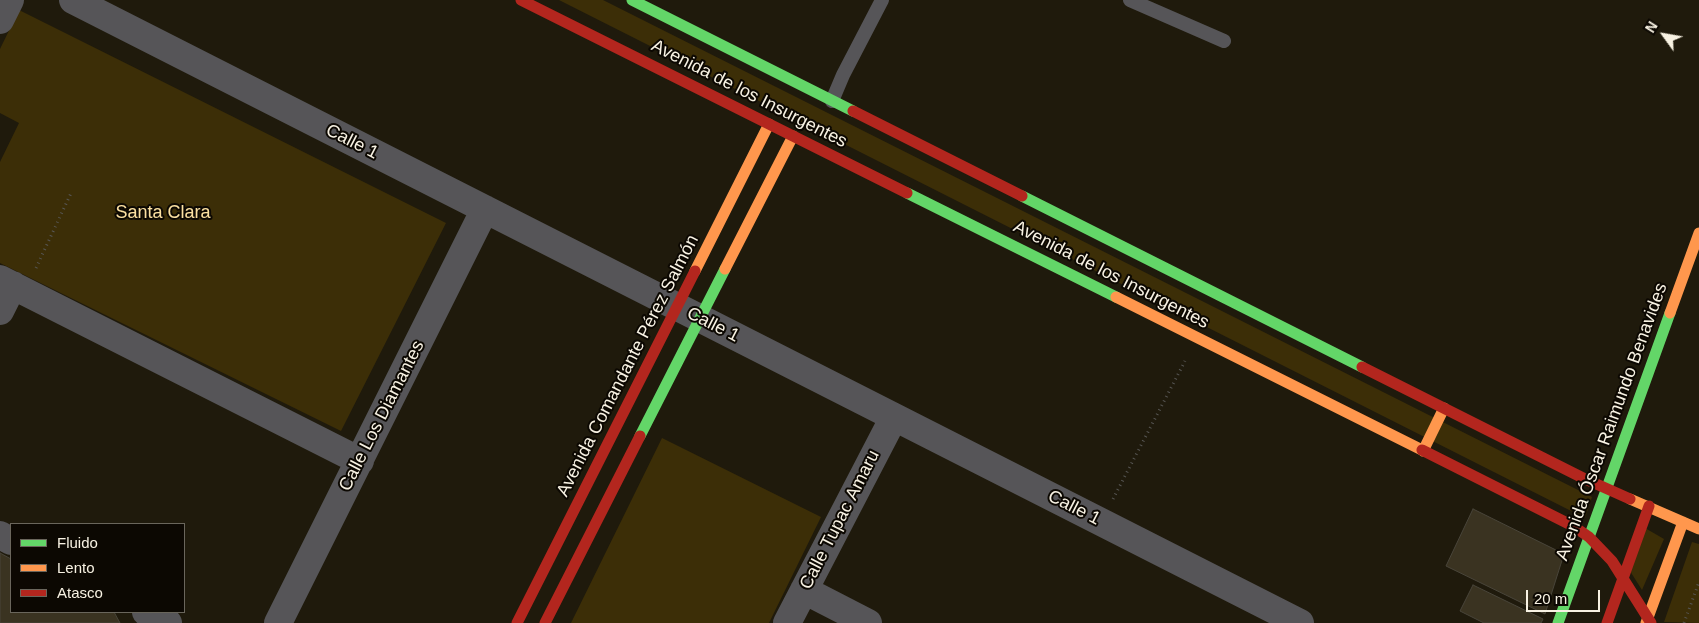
<!DOCTYPE html>
<html>
<head>
<meta charset="utf-8">
<style>
	body { margin:0 }
	#map { position:relative; width:1699px; height:623px; overflow:hidden; background:#1f1a0c; font-family:Arial,sans-serif }
	canvas { display:block }
	.legend { position:absolute; left:10px; top:523px; width:175px; height:90px; box-sizing:border-box; background:#0c0802; border:1px solid #6a665c; margin:0; padding:6px 9px; list-style:none; font-size:15px; color:#f8f2e3 }
	.legend li { display:flex; align-items:center; gap:10px; height:25px }
	.legend b { width:25px; border:1px solid #6a665c }
	.north { position:absolute; left:1639px; top:10px; width:50px; height:50px; -webkit-text-stroke:4px #0c0802; paint-order:stroke; rotate:302deg; font-size:14px; font-weight:700; line-height:20px; text-align:center; color:#f8f2e3 }
	.north::after { content:''; display:block; margin:auto; width:18px; height:22px; background:#f8f2e3; clip-path:polygon(50% 0,100% 100%,50% 72%,0 100%) }
	.scale { position:absolute; left:1526px; top:590px; width:74px; height:22px; box-sizing:border-box; border:2px solid #f8f2e3; border-top:0; padding-left:6px; font-size:15px; line-height:18px; white-space:nowrap; color:#f8f2e3; -webkit-text-stroke:4px #0c0802; paint-order:stroke }
</style>
</head>
<body>
<div id="map">
<canvas width="1699" height="623"></canvas>
<ul class="legend">
<li><b style="height:6px;background:#63d668"></b>Fluido</li>
<li><b style="height:6px;background:#ff974d"></b>Lento</li>
<li><b style="height:6px;background:#b3261e"></b>Atasco</li>
</ul>
<div class="north">N</div>
<div class="scale">20 m</div>
</div>
<script>
const context = document.querySelector('canvas').getContext('2d');
context.lineJoin = 'round';
function paint(path, color) {
  context.fillStyle = color;
  context.fill(path, 'evenodd');
}
function shape(rows) {
  const path = new Path2D();
  for (const r of rows) {
    path.moveTo(r[0], r[1]);
    for (let i = 2; i < r.length; i += 2) path.lineTo(r[i], r[i + 1]);
  }
  return path;
}
function strokePath(path, color, width, dash) {
  context.strokeStyle = color;
  context.lineWidth = width;
  context.lineCap = dash ? 'butt' : 'round';
  context.setLineDash(dash || []);
  context.stroke(path);
}
function write(font, color, halo, rows, align = 'center') {
  context.font = font + ' Arial,sans-serif';
  context.lineWidth = 4;
  context.setLineDash([]);
  context.textBaseline = 'middle';
  context.strokeStyle = halo;
  context.fillStyle = color;
  for (const [text, x, y, turn = 0] of rows) {
    context.save();
    context.translate(x, y);
    context.rotate((+turn || 0) * Math.PI / 180);
    context.textAlign = isNaN(turn) ? turn : align;
    if (halo) context.strokeText(text, 0, 0);
    context.fillText(text, 0, 0);
    context.restore();
  }
}
paint(shape([
	[559,0,603,0,1592,497,1585,518],
	[19,10,446,223,341,431,0,263,0,162,19,123,0,113,0,49],
	[662,438,821,517,769,623,571,623],
	[1645,528,1664,539,1642,590,1630,571],
	[1692,542,1699,544,1699,623,1664,622]
]), '#3c2e07');
const building = shape([
	[1473,509,1564,554,1545,614,1446,566,1473,509],
	[0,553,11,559,11,612,114,612,120,623,0,623,0,553],
	[1473,585,1543,619,1541,623,1484,623,1460,611,1473,585]
]);
paint(building, '#3a3321');
strokePath(building, '#49453a', 1);
strokePath(shape([
	[36,268,72,191],
	[1113,499,1185,361],
	[1684,623,1699,582]
]), '#575654', 3, [1, 4]);
strokePath(shape([
	[1130,0,1224,41],
	[832,101,843,75,882,0]
]), '#565558', 14);
strokePath(shape([
	[73,0,1300,623],
	[0,20,10,0],
	[0,279,360,461],
	[0,311,13,285],
	[0,535,11,541],
	[804,590,868,623],
	[146,612,168,623],
	[278,623,485,209],
	[787,623,894,417]
]), '#565558', 28);
strokePath(shape([
	[632,0,853,111],
	[907,193,1116,297],
	[1022,196,1362,367],
	[640,436,725,269],
	[1558,623,1670,313]
]), '#63d668', 11);
strokePath(shape([
	[725,269,793,136],
	[695,271,769,124],
	[1116,297,1422,450],
	[1670,313,1699,233],
	[1423,451,1444,408],
	[1630,499,1699,529],
	[1646,623,1683,522]
]), '#ff974d', 11);
strokePath(shape([
	[521,0,907,193],
	[853,111,1022,196],
	[1362,367,1583,478,1630,499],
	[1422,450,1573,526,1589,537,1612,561,1651,623],
	[517,623,695,271],
	[545,623,640,436],
	[1607,623,1649,506]
]), '#b3261e', 11);
write('18px', '#f8f2e3', '#0c0802', [
	["Avenida de los Insurgentes",749,94,27],
	["Calle 1",352,142,27],
	["Avenida de los Insurgentes",1111,275,27],
	["Calle 1",713,325,27],
	["Avenida Comandante Pérez Salmón",628,366,-63],
	["Calle Los Diamantes",382,416,-63],
	["Avenida Óscar Raimundo Benavides",1612,422,-70],
	["Calle 1",1074,508,27],
	["Calle Tupac Amaru",840,520,-63]
]);
write('18px', '#fbe0a1', '#0c0802', [
	["Santa Clara",163,213]
]);
</script>
</body>
</html>
